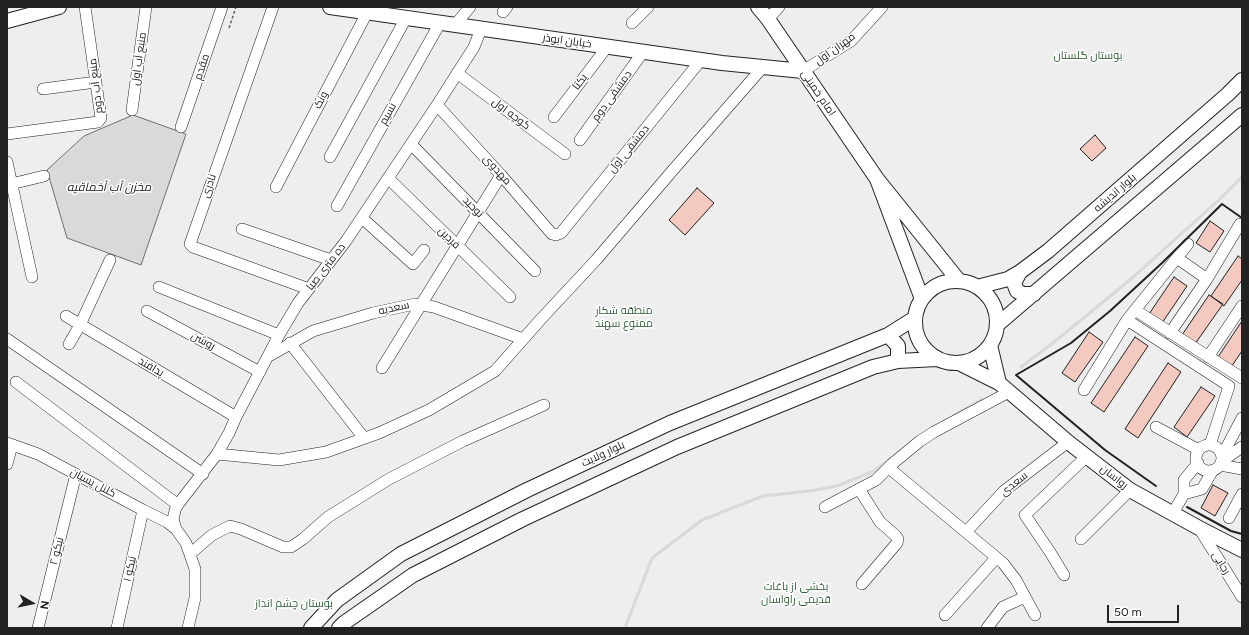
<!DOCTYPE html>
<html>
<head>
<meta charset="utf-8">
<style>
	body { margin:0 }
	#map { position:relative; width:1249px; height:635px; overflow:hidden; background:#fff; font-family:Figtree,sans-serif }
	canvas { display:block }
	.frame { position:absolute; inset:0; border:8px solid #222; pointer-events:none }
	.north { position:absolute; left:12px; top:583px; width:40px; height:40px; -webkit-text-stroke:3px #fff; paint-order:stroke; rotate:99deg; font-size:11px; font-weight:700; line-height:16px; text-align:center; color:#222 }
	.north::after { content:''; display:block; margin:auto; width:14px; height:18px; background:#222; clip-path:polygon(50% 0,100% 100%,50% 72%,0 100%) }
	.scale { position:absolute; left:1107px; top:605px; width:72px; height:18px; box-sizing:border-box; border:2px solid #222; border-top:0; padding-left:5px; font-size:12px; line-height:14px; white-space:nowrap; color:#222; -webkit-text-stroke:3px #fff; paint-order:stroke }
</style>
</head>
<body>
<div id="map">
<canvas width="1249" height="635"></canvas>
<div class="frame"></div>
<div class="north">N</div>
<div class="scale">50 m</div>
</div>
<script>
const context = document.querySelector('canvas').getContext('2d');
context.lineJoin = 'round';
function paint(path, color) {
  context.fillStyle = color;
  context.fill(path, 'evenodd');
}
function shape(rows) {
  const path = new Path2D();
  for (const r of rows) {
    if (r.length === 3) {
      path.moveTo(r[0] + r[2], r[1]);
      path.arc(r[0], r[1], r[2], 0, 2 * Math.PI);
      continue;
    }
    path.moveTo(r[0], r[1]);
    for (let i = 2; i < r.length; i += 2) path.lineTo(r[i], r[i + 1]);
  }
  return path;
}
function strokePath(path, color, width, dash) {
  context.strokeStyle = color;
  context.lineWidth = width;
  context.lineCap = dash ? 'butt' : 'round';
  context.setLineDash(dash || []);
  context.stroke(path);
}
function write(font, color, halo, rows, align = 'center') {
  context.font = font + ' Figtree,Cairo,sans-serif';
  context.lineWidth = 3;
  context.setLineDash([]);
  context.textBaseline = 'middle';
  context.strokeStyle = halo;
  context.fillStyle = color;
  for (const [text, x, y, turn = 0] of rows) {
    context.save();
    context.translate(x, y);
    context.rotate((+turn || 0) * Math.PI / 180);
    context.textAlign = isNaN(turn) ? turn : align;
    if (halo) context.strokeText(text, 0, 0);
    context.fillText(text, 0, 0);
    context.restore();
  }
}
const green = shape([
	[7,7,1242,7,1242,628,7,628,7,7]
]);
paint(green, '#eee');
strokePath(green, '#6f6f6f', 1);
const water = shape([
	[133,115,186,134,141,265,67,238,47,170,84,136,133,115]
]);
paint(water, '#d9d9d9');
strokePath(water, '#6f6f6f', 1);
strokePath(shape([
	[1021,367,1058,339,1131,279,1221,198,1241,178],
	[953,416,982,399],
	[625,628,652,558,702,520,763,496,809,491,837,486,874,471,890,459]
]), '#d9d9d9', 3);
const building = shape([
	[1095,135,1106,148,1092,161,1080,149,1095,135],
	[697,188,714,203,685,235,669,220,697,188],
	[1210,221,1224,231,1210,252,1196,243,1210,221],
	[1238,256,1242,259,1242,280,1224,306,1211,296,1238,256],
	[1174,277,1187,286,1160,326,1147,317,1174,277],
	[1209,295,1223,304,1195,344,1182,335,1209,295],
	[1242,321,1242,351,1227,373,1214,363,1242,321],
	[1089,332,1103,342,1075,382,1062,373,1089,332],
	[1135,337,1148,346,1104,412,1091,403,1135,337],
	[1168,363,1181,372,1138,438,1125,429,1168,363],
	[1201,387,1215,396,1187,437,1174,427,1201,387],
	[1213,485,1228,493,1215,516,1201,508,1213,485]
]);
paint(building, '#f3c9c0');
strokePath(building, '#222', 1);
const minor = shape([
	[273,7,190,244,193,247,309,289],
	[503,12,507,7],
	[768,19,779,7],
	[632,23,648,7],
	[455,25,470,7],
	[803,71,851,41,882,7],
	[457,73,565,154],
	[43,89,96,82],
	[437,105,501,175,552,234,556,235,561,233,701,60],
	[132,110,146,7],
	[554,117,607,47],
	[181,127,222,7],
	[7,134,98,122,101,118,85,7],
	[580,140,643,52],
	[411,144,535,271],
	[330,157,406,18],
	[7,162,32,277],
	[388,178,510,297],
	[11,184,44,176],
	[276,187,370,7],
	[337,206,440,23],
	[362,218,413,264,424,250],
	[242,229,331,260],
	[1177,258,1207,279],
	[159,287,279,335],
	[1135,310,1242,378],
	[147,311,260,372],
	[66,316,236,417],
	[1127,320,1229,386,1210,445],
	[1170,333,1207,279,1240,224,1242,225],
	[7,339,203,474],
	[290,343,364,438],
	[69,344,80,325,110,260],
	[269,356,313,331,373,313,415,304,434,307,523,339],
	[1208,357,1242,306],
	[382,368,501,175],
	[16,382,178,505],
	[1084,390,1127,320,1188,244],
	[1156,427,1199,450],
	[7,443,38,454,143,510,167,522,176,529],
	[1209,458,13],
	[217,454,279,460,326,452,379,433,429,410,495,371,541,319,596,260,673,170,763,67],
	[1222,456,1242,418],
	[1222,461,1242,447],
	[7,464,12,445],
	[1220,465,1242,469],
	[889,468,1003,563,1016,580,1035,615],
	[859,489,880,522,896,536,898,539,897,543,862,584],
	[1184,494,1184,480,1198,463],
	[825,507,876,480,892,464,920,441,934,432,1009,392],
	[1173,513,1184,494,1202,489,1213,470],
	[1229,518,1242,494],
	[1199,528,1242,597],
	[966,532,1004,491,1068,442],
	[1081,539,1130,490],
	[190,554,212,535,230,526,241,529,283,547,291,547,303,539,328,517,389,479,463,441,544,405],
	[1064,575,1050,552,1025,515,1087,456],
	[945,615,996,558],
	[38,628,76,474],
	[117,628,143,510],
	[188,628,195,598,195,569,186,543,176,529,173,519,176,507,217,454,229,433,236,417,279,335,298,303,346,241,437,105,474,47,481,29],
	[987,628,1003,607,1025,597]
]);
const major = shape([
	[330,7,722,63,803,71],
	[758,7,768,19,877,179],
	[7,21,59,7],
	[1020,272,1014,283,1017,291,1023,294,1034,294],
	[956,322,41],
	[977,287,1008,279,1020,272,1048,251,1228,94,1242,80],
	[922,299,877,179,959,281],
	[997,325,1242,115],
	[888,335,898,346,898,361],
	[959,363,999,383,990,345],
	[999,383,1068,442,1130,490,1199,528,1242,550],
	[311,628,337,600,401,554,527,490,670,423,888,335,915,318],
	[339,628,344,623,413,575,523,519,677,447,873,367,898,361,937,359]
]);
strokePath(minor, '#222', 12);
strokePath(major, '#222', 16);
strokePath(shape([
	[229,28,236,7]
]), '#646464', 1.5, [3, 2]);
strokePath(minor, '#fff', 11);
strokePath(major, '#fff', 14);
strokePath(shape([
	[1156,486,1105,450,1016,375,1071,343,1110,311,1162,263,1222,204,1242,218],
	[1187,507,1231,531,1242,534]
]), '#222', 2);
write('11px', '#222', '#fff', [
	["خیابان ابوذر",567,41,8],
	["مهران اول",835,49,-36],
	["منبع آب اول",139,59,-82],
	["مقدم",202,67,-71],
	["یکتا",580,82,-53],
	["منبع آب دوم",96,86,-97],
	["امام خمینی",818,93,56],
	["دمشقی دوم",612,96,-54],
	["ونک",321,100,-63],
	["نسیم",388,114,-61],
	["کوچه اول",511,114,37],
	["دمشقی اول",629,149,-51],
	["مهدوی",497,170,48],
	["نادری",209,186,-71],
	["بلوار اندیشه",1115,193,-41],
	["توحید",473,207,46],
	["فردین",449,238,44],
	["ده متری صبا",326,267,-52],
	["سعدیه",394,308,-12],
	["روشن",203,341,28],
	["پدافند",151,367,31],
	["بلوار ولایت",603,454,-25],
	["رواسان",1114,477,38],
	["کلنل پسیان",93,483,28],
	["سعدی",1014,484,-39],
	["نیکو ۲",57,551,-76],
	["رجایی",1221,563,58],
	["نیکو ۱",130,569,-77]
]);
write('11px', '#2f5e38', '#fff', [
	["بوستان گلستان",1088,56],
	["منطقه شکار",624,311],
	["ممنوع سهند",624,324],
	["بخشی از باغات",796,587],
	["قدیمی راواسان",796,600],
	["بوستان چشم انداز",294,604]
]);
write('italic 12px', '#222', '#fff', [
	["مخزن آب آخماقیه",109,187]
]);
</script>
</body>
</html>
